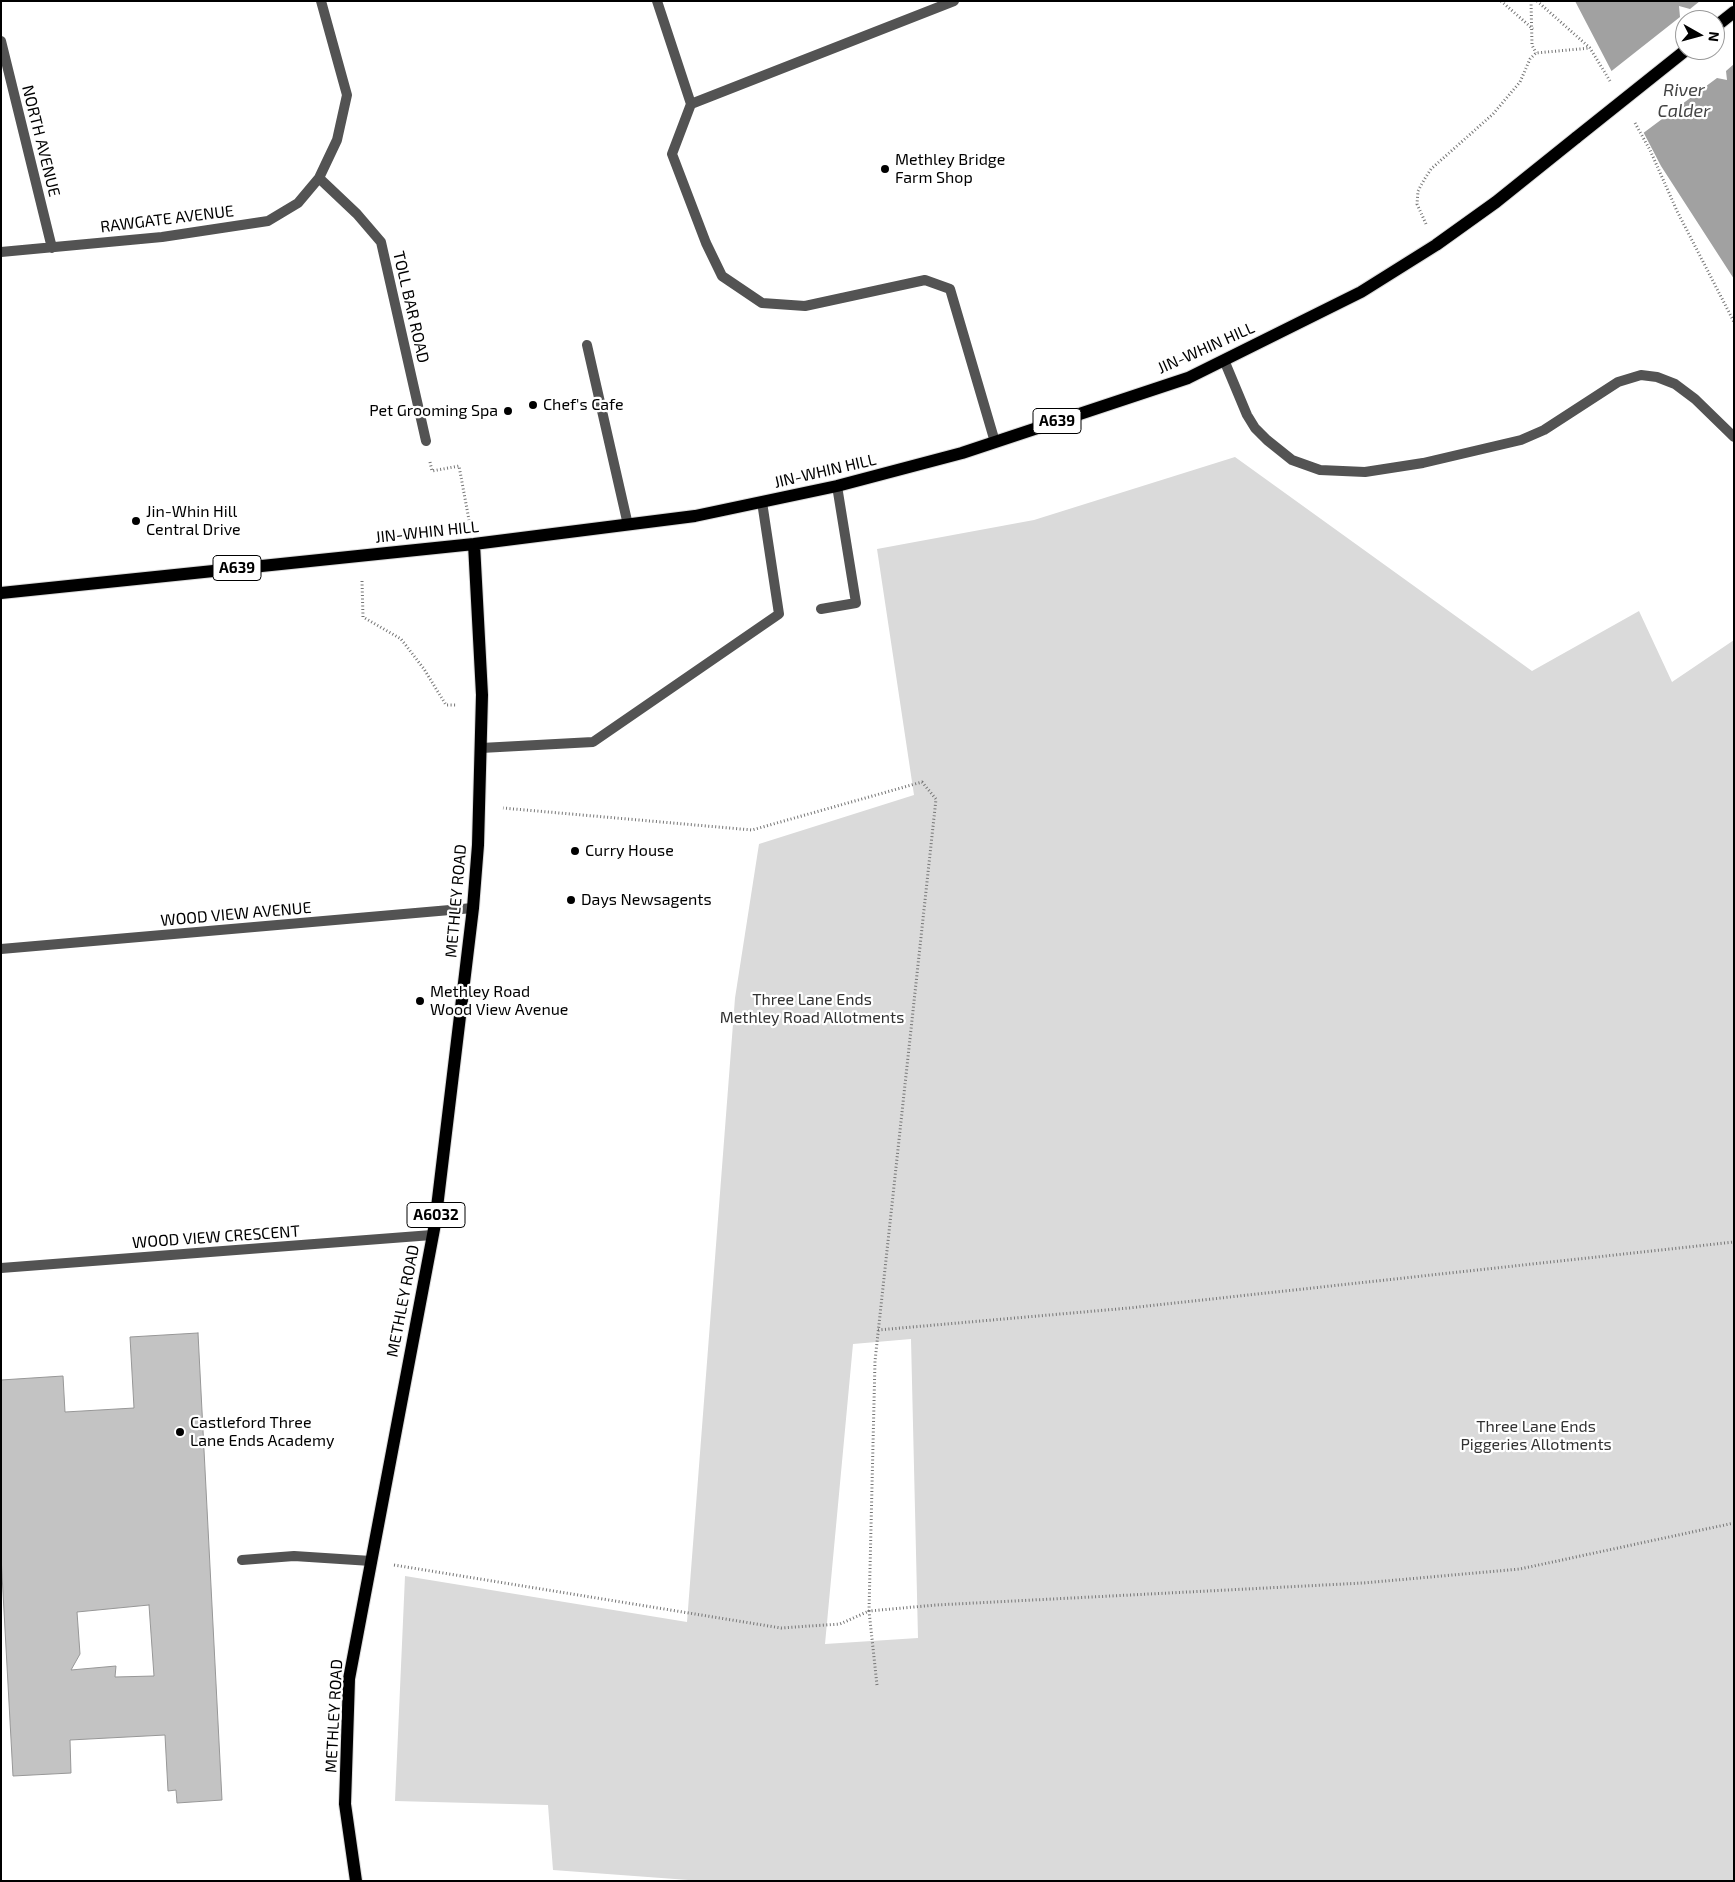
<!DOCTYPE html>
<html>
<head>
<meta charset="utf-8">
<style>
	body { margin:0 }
	#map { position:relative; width:1735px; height:1882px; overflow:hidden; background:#fff; font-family:"Exo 2",sans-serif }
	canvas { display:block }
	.frame { position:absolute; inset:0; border:2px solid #000; pointer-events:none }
	.north { position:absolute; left:1675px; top:10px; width:50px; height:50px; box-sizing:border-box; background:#fff; border:1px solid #999; border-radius:50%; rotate:97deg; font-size:14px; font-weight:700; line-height:20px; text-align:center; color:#000 }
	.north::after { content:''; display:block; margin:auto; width:18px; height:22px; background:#000; clip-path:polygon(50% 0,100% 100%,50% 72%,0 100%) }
</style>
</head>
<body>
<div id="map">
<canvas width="1735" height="1882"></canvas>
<div class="frame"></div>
<div class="north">N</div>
</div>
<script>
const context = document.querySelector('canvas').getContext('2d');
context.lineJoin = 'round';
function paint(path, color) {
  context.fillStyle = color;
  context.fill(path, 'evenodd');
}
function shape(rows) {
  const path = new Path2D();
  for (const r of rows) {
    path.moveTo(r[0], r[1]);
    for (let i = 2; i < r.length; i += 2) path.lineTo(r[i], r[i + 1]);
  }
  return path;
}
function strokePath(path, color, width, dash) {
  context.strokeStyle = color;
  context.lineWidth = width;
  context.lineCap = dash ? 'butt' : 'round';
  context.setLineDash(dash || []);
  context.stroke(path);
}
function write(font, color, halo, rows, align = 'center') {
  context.font = font + ' "Exo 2",sans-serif';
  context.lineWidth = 4.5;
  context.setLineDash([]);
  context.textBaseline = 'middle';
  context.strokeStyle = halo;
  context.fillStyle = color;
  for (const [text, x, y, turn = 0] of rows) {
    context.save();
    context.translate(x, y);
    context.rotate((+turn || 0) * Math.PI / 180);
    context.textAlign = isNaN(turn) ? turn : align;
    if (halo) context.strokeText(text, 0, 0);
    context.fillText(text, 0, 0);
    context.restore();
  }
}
paint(shape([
	[1235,457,1532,671,1639,611,1672,682,1734,640,1734,1881,702,1881,553,1870,548,1805,395,1801,405,1576,687,1622,735,998,759,844,914,795,877,549,1034,520],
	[911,1339,918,1638,825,1644,853,1344]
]), '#dadada');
paint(shape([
	[1575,1,1734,1,1734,279,1661,166],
	[1685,20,1715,20,1715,50,1685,50]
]), '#a1a1a1');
paint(shape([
	[1700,1,1734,1,1734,64,1726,71,1727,80,1717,78,1642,134,1609,73,1680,17,1679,6,1690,9],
	[1685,20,1715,20,1715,50,1685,50]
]), '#fff');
const building = shape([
	[198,1333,222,1800,177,1803,176,1790,168,1791,165,1735,70,1740,71,1773,13,1776,1,1556,1,1380,63,1376,65,1412,134,1408,130,1337,198,1333],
	[149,1605,154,1676,115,1677,116,1666,71,1670,80,1654,77,1612,149,1605]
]);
paint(building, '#c3c3c3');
strokePath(building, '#979797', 1);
const primary = shape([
	[1715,27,1734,12],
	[1,593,474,544,695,516,837,486,962,453,1188,378,1361,292,1436,245,1496,202,1577,137],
	[356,1881,345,1804,349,1679,435,1224,473,908,478,845,482,695,474,544]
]);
strokePath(primary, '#dbdbdb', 14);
strokePath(shape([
	[1501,1,1533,29],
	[1531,1,1532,45,1536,53],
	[1537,1,1590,48,1610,81],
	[1635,123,1650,150,1677,211,1734,322],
	[1426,224,1417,204,1418,191,1424,180,1431,169,1493,114,1520,82,1530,59,1536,53,1590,48],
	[430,462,432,471,459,466,469,520],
	[362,581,363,617,401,639,424,669,446,705,457,705],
	[878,1330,1129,1308,1734,1242],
	[394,1565,781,1628,840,1624,869,1611,875,1361,936,799,922,782,752,830,503,808],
	[877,1685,869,1611,936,1605,1363,1583,1520,1569,1734,1523]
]), '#757575', 3, [1, 2.5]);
strokePath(shape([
	[657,1,691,104,672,154,706,243,722,276,762,303,805,306,925,280,950,289,995,442],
	[691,104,954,1],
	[587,345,628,525],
	[1224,360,1247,415,1255,428,1267,440,1292,460,1320,470,1365,472,1423,463,1521,440,1544,430,1618,382,1641,375,1657,377,1675,384,1695,399,1734,437],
	[481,748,593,742,779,614,762,502],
	[242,1560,294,1556,371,1561]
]), '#535353', 10);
strokePath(shape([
	[1,41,52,248],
	[319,178,357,214,381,242,426,441],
	[1,252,162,237,268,221,298,203,319,178,337,140,347,95,321,1],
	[821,609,856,603,837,486],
	[1,949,473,908],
	[1,1268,432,1235]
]), '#535353', 10);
strokePath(primary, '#000', 12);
const primaryBridge = shape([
	[1577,137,1686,50]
]);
strokePath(primaryBridge, '#dbdbdb', 14, []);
strokePath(primaryBridge, '#000', 12);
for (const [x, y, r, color] of [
	[885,169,5,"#000"],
	[533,405,5,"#000"],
	[508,411,5,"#000"],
	[136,521,5,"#000"],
	[575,851,5,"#000"],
	[571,900,5,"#000"],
	[420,1001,5,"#000"],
	[180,1432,5,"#000"]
]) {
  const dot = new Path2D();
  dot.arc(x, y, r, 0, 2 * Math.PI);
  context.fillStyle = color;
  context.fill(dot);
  strokePath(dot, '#fff', 2);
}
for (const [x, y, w] of [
	[1057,421,48],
	[237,568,48],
	[436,1215,58]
]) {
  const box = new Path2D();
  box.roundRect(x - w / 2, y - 12.5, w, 25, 4);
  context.fillStyle = '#fff';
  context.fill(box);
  strokePath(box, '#000', 1);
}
write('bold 15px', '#000', null, [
	["A639",1057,421],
	["A639",237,568],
	["A6032",436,1215]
]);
write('16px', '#000', '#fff', [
	["NORTH AVENUE",41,141,76],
	["RAWGATE AVENUE",167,219,-7],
	["TOLL BAR ROAD",411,307,77],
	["JIN-WHIN HILL",1206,348,-24],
	["JIN-WHIN HILL",825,471,-13],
	["JIN-WHIN HILL",427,532,-6],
	["METHLEY ROAD",456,901,-85],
	["WOOD VIEW AVENUE",236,914,-5],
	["WOOD VIEW CRESCENT",216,1237,-4],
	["METHLEY ROAD",403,1301,-79],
	["METHLEY ROAD",334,1716,-87]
]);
write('16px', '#000', '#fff', [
	["Methley Bridge",895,160],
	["Farm Shop",895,178],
	["Chef's Cafe",543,405],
	["Pet Grooming Spa",498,411,"right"],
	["Jin-Whin Hill",146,512],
	["Central Drive",146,530],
	["Curry House",585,851],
	["Days Newsagents",581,900],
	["Methley Road",430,992],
	["Wood View Avenue",430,1010],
	["Castleford Three",190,1423],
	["Lane Ends Academy",190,1441]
], 'left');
write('16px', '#313131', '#fff', [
	["Three Lane Ends",812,1000],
	["Methley Road Allotments",812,1018],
	["Three Lane Ends",1536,1427],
	["Piggeries Allotments",1536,1445]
]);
write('italic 18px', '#424242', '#fff', [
	["River",1684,90],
	["Calder",1684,111]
]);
</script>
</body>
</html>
